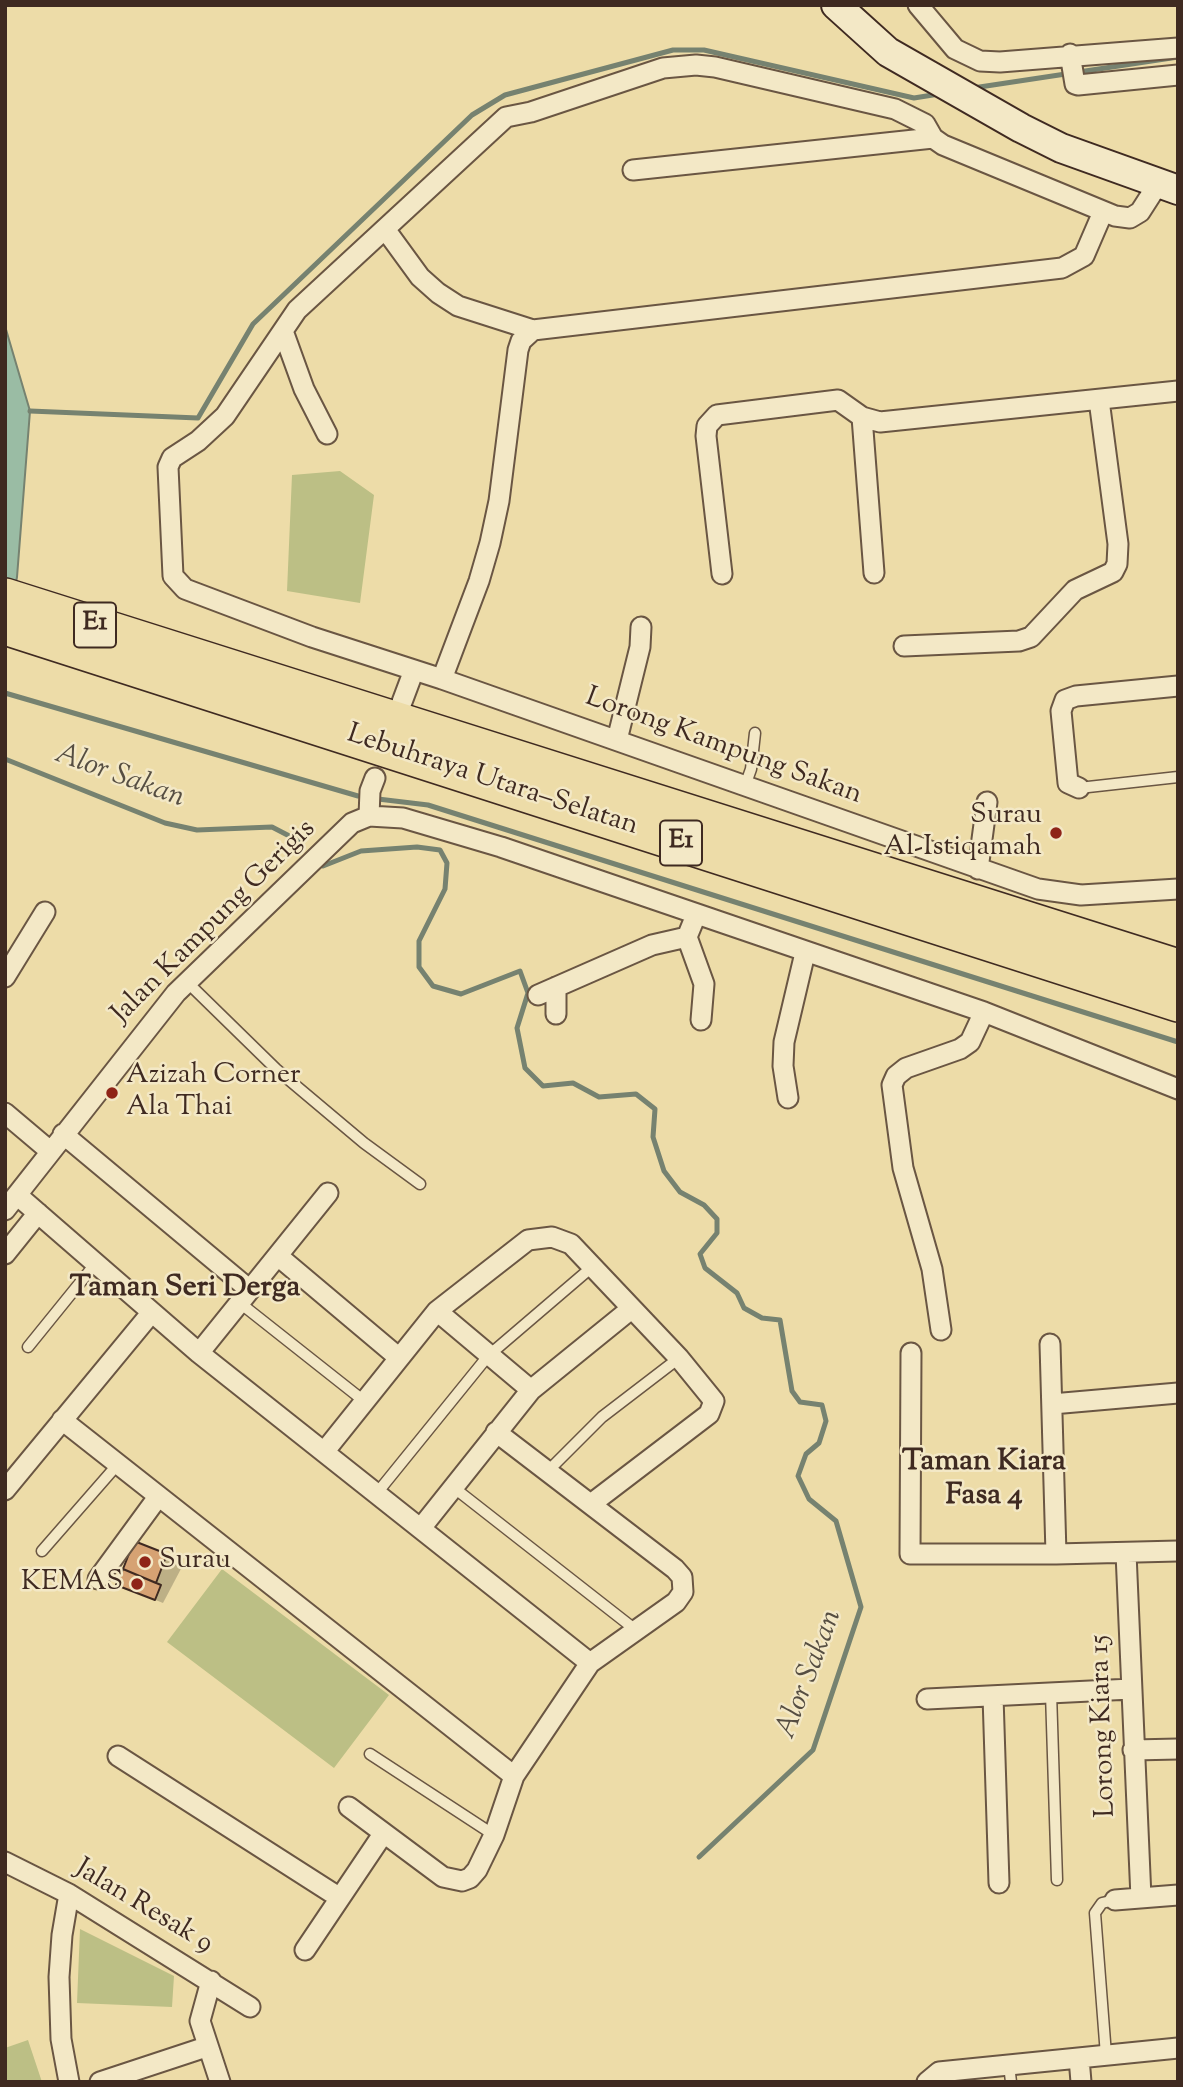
<!DOCTYPE html>
<html>
<head>
<meta charset="utf-8">
<style>
	body { margin:0 }
	#map { position:relative; width:1183px; height:2087px; overflow:hidden; background:#eddca8; font-family:"Sorts Mill Goudy",serif }
	canvas { display:block }
	.frame { position:absolute; inset:0; border:7px solid #3f2a21; pointer-events:none }
</style>
</head>
<body>
<div id="map">
<canvas width="1183" height="2087"></canvas>
<div class="frame"></div>
</div>
<script>
const context = document.querySelector('canvas').getContext('2d');
context.lineJoin = 'round';
function paint(path, color) {
  context.fillStyle = color;
  context.fill(path, 'evenodd');
}
function shape(rows) {
  const path = new Path2D();
  for (const r of rows) {
    path.moveTo(r[0], r[1]);
    for (let i = 2; i < r.length; i += 2) path.lineTo(r[i], r[i + 1]);
  }
  return path;
}
function strokePath(path, color, width, dash) {
  context.strokeStyle = color;
  context.lineWidth = width;
  context.lineCap = dash ? 'butt' : 'round';
  context.setLineDash(dash || []);
  context.stroke(path);
}
function write(font, color, halo, rows, align = 'center') {
  context.font = font + ' "Sorts Mill Goudy",serif';
  context.lineWidth = 5;
  context.setLineDash([]);
  context.textBaseline = 'middle';
  context.strokeStyle = halo;
  context.fillStyle = color;
  for (const [text, x, y, turn = 0] of rows) {
    context.save();
    context.translate(x, y);
    context.rotate((+turn || 0) * Math.PI / 180);
    context.textAlign = isNaN(turn) ? turn : align;
    if (halo) context.strokeText(text, 0, 0);
    context.fillText(text, 0, 0);
    context.restore();
  }
}
paint(shape([
	[340,471,374,495,360,603,287,591,292,475],
	[222,1569,389,1695,334,1768,167,1642],
	[80,1929,174,1976,172,2007,77,2003],
	[28,2040,42,2082,5,2082,5,2048]
]), '#bcbf85');
const water = shape([
	[5,326,30,411,17,577,5,640,5,326]
]);
paint(water, '#9abca4');
strokePath(water, '#768270', 2);
paint(shape([
	[135,1543,183,1565,163,1603,126,1588]
]), '#0003');
strokePath(shape([
	[973,88,1178,57],
	[30,411,198,418,253,324,472,115,505,95,673,50,704,50,914,98,939,94],
	[5,693,358,796],
	[5,759,165,823,197,830,272,827,299,841],
	[378,799,428,805,1178,1042],
	[323,866,361,851,417,847,440,850,447,863,445,889,419,941,419,967,433,986,461,994,520,971,528,993,517,1028,525,1068,543,1086,573,1083,599,1097,636,1094,655,1109,653,1137,664,1171,680,1192,704,1205,717,1219,717,1233,700,1254,705,1268,737,1293,744,1308,762,1318,780,1320,792,1391,800,1402,822,1405,826,1421,819,1443,806,1454,798,1476,809,1499,836,1521,861,1607,813,1750,699,1857]
]), '#768270', 5);
const building = shape([
	[134,1541,167,1554,156,1583,123,1569,134,1541],
	[123,1569,161,1585,155,1600,116,1585,123,1569]
]);
paint(building, '#d6a273');
strokePath(building, '#3f2a21', 2);
const service = shape([
	[745,786,751,769,755,733],
	[1079,788,1178,777],
	[187,982,276,1069,364,1143,420,1184],
	[240,1303,364,1401],
	[28,1347,96,1263],
	[547,1472,602,1417,679,1358],
	[453,1487,637,1631],
	[377,1493,488,1356,592,1267],
	[42,1551,118,1464],
	[1051,1693,1057,1880],
	[370,1754,494,1835],
	[1106,2055,1095,1913,1102,1903,1115,1900],
	[1009,2065,1011,2082]
]);
const minor = shape([
	[918,5,955,49,980,61,1000,62,1178,48],
	[1070,54,1075,84,1078,85,1178,75],
	[633,170,933,138],
	[1158,184,1140,212,1130,218,1115,216,943,145,933,138,925,124,895,109,715,67,696,65,663,68,531,112,506,117,297,310,225,416,198,441,172,458,168,467,173,576,185,589,312,637,442,679,1038,889,1081,895,1178,889],
	[385,229,420,277,438,293,458,306,533,330],
	[283,331,304,389,327,434],
	[862,417,874,573],
	[722,574,706,436,707,426,717,415,838,400,862,417,880,422,1178,391],
	[904,646,1019,641,1031,637,1075,590,1113,572,1117,564,1118,544,1099,400],
	[442,679,479,581,490,543,499,501,518,350,521,341,533,330,1062,268,1084,256,1103,212],
	[402,702,414,670],
	[617,740,640,647,641,627],
	[1079,788,1068,783,1061,711,1065,700,1076,696,1178,686],
	[369,816,370,791,375,778],
	[978,869,987,802],
	[687,937,704,984,701,1020],
	[5,977,45,912],
	[538,995,652,945,687,937,696,915],
	[556,1014,556,987],
	[788,1098,783,1066,784,1042,805,953],
	[5,1113,50,1151],
	[63,1134,250,1290],
	[17,1195,199,1353,590,1663],
	[5,1210,176,993,352,823,369,816,403,818,501,847,984,1012,1178,1089],
	[5,1254,38,1213],
	[278,1256,398,1357],
	[437,1311,531,1390],
	[941,1330,932,1269,903,1168,892,1085,896,1076,906,1068,960,1049,970,1042,984,1012],
	[199,1353,328,1193],
	[911,1353,910,1554,1056,1554,1050,1344],
	[1052,1404,1178,1393],
	[62,1420,514,1776],
	[324,1452,437,1311,528,1240,552,1237,571,1244,679,1358,714,1401,709,1414,591,1504],
	[5,1490,152,1312],
	[421,1528,531,1390,631,1309],
	[1126,1553,1141,1898],
	[1056,1554,1178,1551],
	[98,1579,158,1497],
	[993,1696,999,1883],
	[927,1699,1131,1689],
	[1133,1750,1178,1749],
	[118,1756,340,1898],
	[349,1807,443,1877,462,1881,470,1878,477,1870,494,1835,514,1776,590,1663,676,1602,683,1592,682,1577,675,1569,496,1432],
	[5,1862,69,1894,250,2007],
	[69,1894,62,1935,59,1977,61,2039,69,2082],
	[1115,1900,1178,1895],
	[305,1950,383,1834],
	[211,1981,200,2021,220,2082],
	[1079,2058,1081,2082],
	[100,2082,206,2047],
	[927,2082,939,2072,1178,2048]
]);
const secondary = shape([
	[836,5,888,52,1021,128,1061,148,1178,190]
]);
const motorway = shape([
	[5,597,1178,968],
	[5,626,1178,1003]
]);
strokePath(service, '#6a5643', 13);
strokePath(minor, '#6a5643', 23);
strokePath(secondary, '#3f2a21', 32);
strokePath(motorway, '#3f2a21', 40);
strokePath(service, '#f3e8c6', 10);
strokePath(minor, '#f3e8c6', 19);
strokePath(secondary, '#f3e8c6', 28);
strokePath(motorway, '#eddca8', 37);
for (const [x, y, r, color] of [
	[1056,833,7,"#8f2418"],
	[112,1093,7,"#8f2418"],
	[145,1562,7,"#8f2418"],
	[137,1584,7,"#8f2418"]
]) {
  const dot = new Path2D();
  dot.arc(x, y, r, 0, 2 * Math.PI);
  context.fillStyle = color;
  context.fill(dot);
  strokePath(dot, '#f3e8c6', 2.5);
}
for (const [x, y, w] of [
	[95,625,42],
	[681,843,42]
]) {
  const box = new Path2D();
  box.roundRect(x - w / 2, y - 22.5, w, 45, 5);
  context.fillStyle = '#f3e8c6';
  context.fill(box);
  strokePath(box, '#3f2a21', 2);
}
write('bold 26px', '#3f2a21', null, [
	["E1",95,625],
	["E1",681,843]
]);
write('28px', '#3f2a21', '#f3e8c6', [
	["Lorong Kampung Sakan",723,748,20],
	["Lebuhraya Utara–Selatan",492,782,18],
	["Jalan Kampung Gerigis",215,923,-45],
	["Lorong Kiara 15",1105,1726,-92],
	["Jalan Resak 9",143,1908,31]
]);
write('28px', '#3f2a21', '#f3e8c6', [
	["Surau",1042,817],
	["Al-Istiqamah",1042,849],
	["Azizah Corner",126,1077,"left"],
	["Ala Thai",126,1109,"left"],
	["Surau",159,1562,"left"],
	["KEMAS",123,1584]
], 'right');
write('italic 30px', '#564e42', '#f3e8c6', [
	["Alor Sakan",119,778,20],
	["Alor Sakan",811,1675,-69]
]);
write('bold 30px', '#3f2a21', '#f3e8c6', [
	["Taman Seri Derga",185,1290],
	["Taman Kiara",984,1464],
	["Fasa 4",984,1498]
]);
</script>
</body>
</html>
